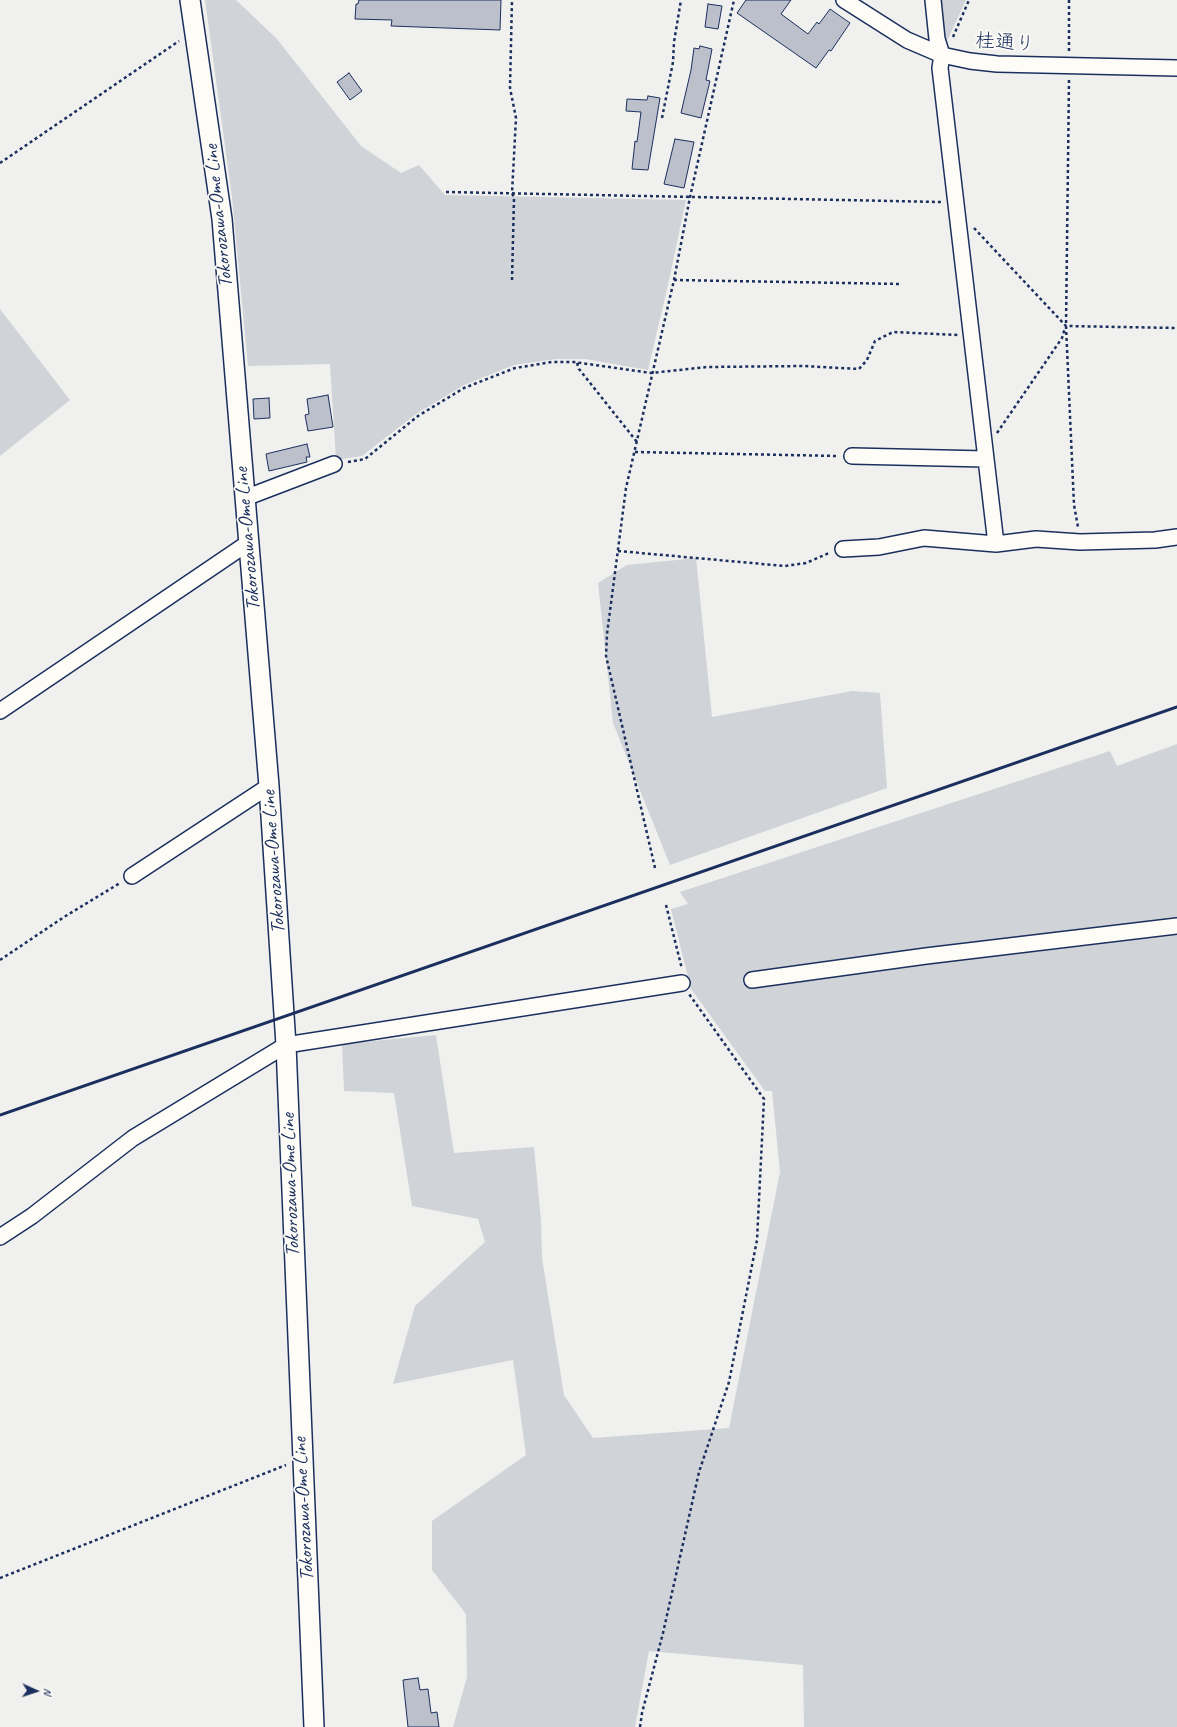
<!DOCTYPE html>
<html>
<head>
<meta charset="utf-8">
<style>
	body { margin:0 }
	#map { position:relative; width:1177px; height:1727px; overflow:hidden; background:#f0f0ee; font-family:Caveat,sans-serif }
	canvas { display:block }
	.north { position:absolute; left:16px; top:1671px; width:40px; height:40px; -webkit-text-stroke:3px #fdfcf7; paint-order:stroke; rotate:93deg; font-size:11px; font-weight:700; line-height:16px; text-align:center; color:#1b2f5e }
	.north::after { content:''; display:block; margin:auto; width:14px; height:18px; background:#1b2f5e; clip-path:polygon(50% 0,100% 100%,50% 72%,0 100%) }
</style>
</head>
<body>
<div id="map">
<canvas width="1177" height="1727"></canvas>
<div class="north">N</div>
</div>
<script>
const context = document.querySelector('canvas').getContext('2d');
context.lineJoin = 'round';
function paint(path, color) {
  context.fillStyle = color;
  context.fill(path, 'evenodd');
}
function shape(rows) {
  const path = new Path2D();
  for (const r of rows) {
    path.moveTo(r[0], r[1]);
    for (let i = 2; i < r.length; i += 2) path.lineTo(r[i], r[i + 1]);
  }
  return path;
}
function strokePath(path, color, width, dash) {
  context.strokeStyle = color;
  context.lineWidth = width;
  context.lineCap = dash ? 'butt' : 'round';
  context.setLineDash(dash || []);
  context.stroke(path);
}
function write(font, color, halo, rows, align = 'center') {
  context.font = font + ' Caveat,"Klee One",sans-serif';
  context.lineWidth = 3.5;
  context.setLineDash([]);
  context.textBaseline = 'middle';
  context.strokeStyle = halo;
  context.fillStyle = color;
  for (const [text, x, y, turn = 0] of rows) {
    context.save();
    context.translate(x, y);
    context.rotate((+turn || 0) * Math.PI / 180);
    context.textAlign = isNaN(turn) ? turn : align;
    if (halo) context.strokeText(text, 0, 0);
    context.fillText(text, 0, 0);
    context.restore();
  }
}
paint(shape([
	[205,0,236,0,277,39,361,146,401,173,419,165,445,195,686,200,668,285,648,370,585,359,556,359,514,365,464,385,416,414,362,456,336,460,330,364,248,366,232,197],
	[940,0,966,0,948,39,944,43],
	[0,309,70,400,0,456],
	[696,558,712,717,852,691,880,693,887,788,670,865,613,723,598,583,627,565],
	[1177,744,1177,1727,804,1727,803,1665,649,1651,635,1727,453,1727,467,1677,466,1614,432,1570,432,1521,526,1455,513,1360,393,1384,415,1306,485,1242,478,1219,412,1206,394,1093,344,1091,342,1044,436,1035,454,1153,534,1147,541,1220,542,1258,564,1395,593,1438,729,1428,780,1172,772,1091,765,1091,691,989,671,909,688,904,680,892,1110,751,1117,766]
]), '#d0d3d8');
const building = shape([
	[359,0,501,0,500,30,391,26,392,20,355,19,356,4,358,4,359,0],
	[746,0,791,0,781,14,808,34,817,22,819,24,830,9,850,23,831,51,829,50,816,68,737,13,746,0],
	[708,4,722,6,718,29,705,27,708,4],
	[700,46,712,49,706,80,710,81,701,118,681,113,691,70,694,48,699,49,700,46],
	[349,73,362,91,350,100,337,82,349,73],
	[648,96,660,98,648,170,632,169,635,141,637,142,641,112,626,111,627,99,647,100,648,96],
	[675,139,694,142,684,188,664,184,675,139],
	[328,395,333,427,308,431,305,415,309,414,307,399,328,395],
	[269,398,270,418,254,419,253,399,269,398],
	[307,444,310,457,306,457,307,462,269,471,266,454,307,444],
	[418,1678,420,1690,428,1689,431,1713,437,1712,439,1727,408,1727,403,1680,418,1678]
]);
paint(building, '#bbc0ca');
strokePath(building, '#1b2f5e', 1);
const minor = shape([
	[844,0,907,40,942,55,970,61,997,64,1177,68],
	[933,0,937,39,942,55,940,68,996,544],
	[852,456,986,459],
	[245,498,334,464],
	[843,549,879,547,924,538,996,544,1036,539,1080,542,1155,540,1177,537],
	[0,711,248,543],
	[132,876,269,786],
	[752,980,926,956,1177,926],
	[0,1237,32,1216,133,1138,286,1045,682,983]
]);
const major = shape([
	[190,0,222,219,269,786,286,1045,314,1727]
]);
strokePath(minor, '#1b2f5e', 18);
strokePath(major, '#1b2f5e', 22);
strokePath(shape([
	[953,37,969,0],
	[1069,51,1069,0],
	[1069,80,1066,326,1074,505,1078,527],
	[662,118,673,62,674,42,681,0],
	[0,163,179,41],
	[446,192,941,202],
	[974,228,1066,326,1177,328],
	[512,280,514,198,512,193,516,118,510,88,512,0],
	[674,280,902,284],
	[577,363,579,369,637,442],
	[997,433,1062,338,1065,328],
	[635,452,838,456],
	[348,462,365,459,418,416,464,388,515,368,552,362,574,362,651,373,707,367,803,366,859,369,867,360,875,341,893,332,958,335],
	[618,551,785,566,806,563,829,553],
	[655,868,606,656,607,634,626,488,674,280,690,197,734,0],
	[666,905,682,969],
	[0,960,64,917,120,883],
	[0,1578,286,1465],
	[640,1727,642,1713,663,1633,699,1472,729,1382,757,1240,764,1099,689,994]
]), '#1b2f5e', 2.5, [3, 3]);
strokePath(minor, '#fdfcf7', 15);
strokePath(major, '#fdfcf7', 19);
strokePath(shape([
	[0,1115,1177,707]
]), '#1b2f5e', 3);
write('20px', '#1b2f5e', '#fdfcf7', [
	["桂通り",1005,43,4],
	["Tokorozawa-Ome Line",219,216,-96],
	["Tokorozawa-Ome Line",248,539,-95],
	["Tokorozawa-Ome Line",274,862,-94],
	["Tokorozawa-Ome Line",291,1185,-92],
	["Tokorozawa-Ome Line",304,1509,-93]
]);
</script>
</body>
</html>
